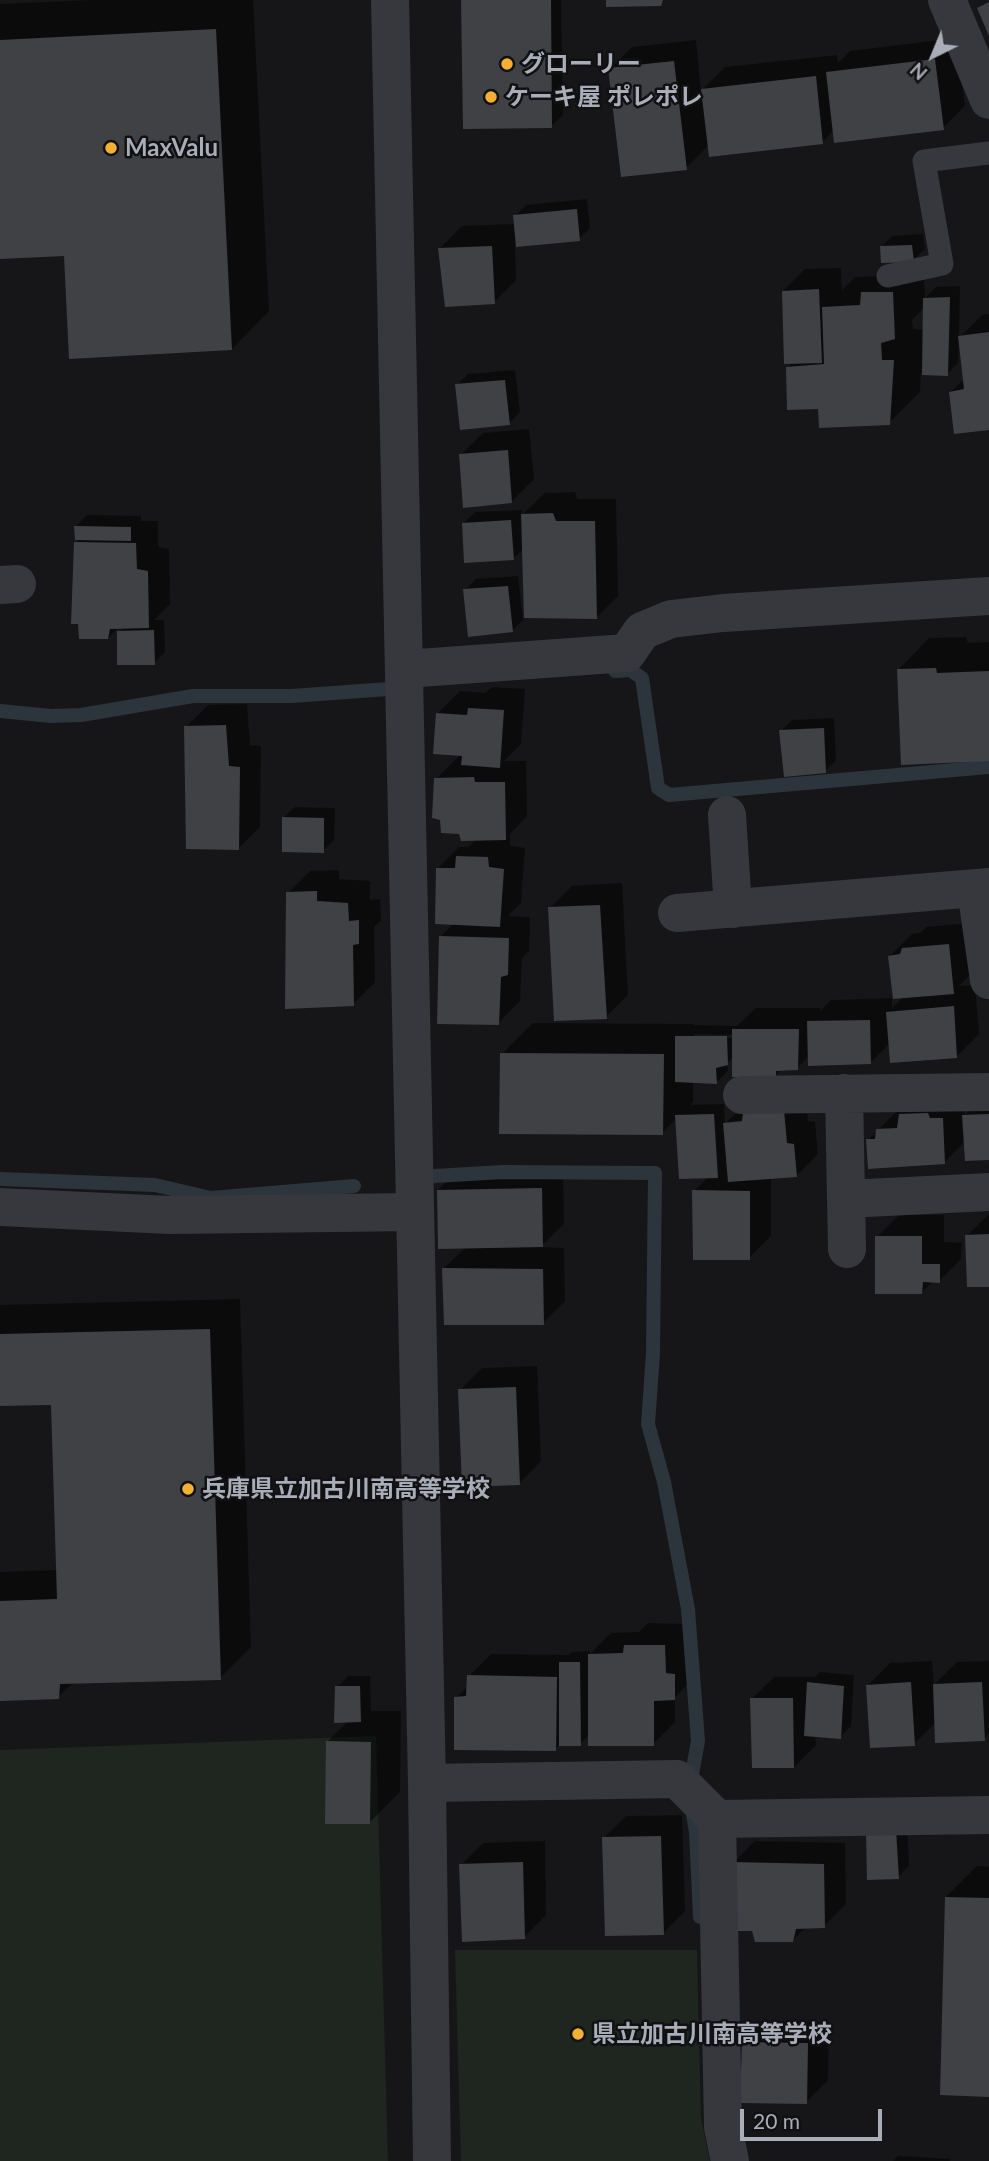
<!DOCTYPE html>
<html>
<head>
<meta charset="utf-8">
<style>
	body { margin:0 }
	#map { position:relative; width:989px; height:2161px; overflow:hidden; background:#161618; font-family:Lato,sans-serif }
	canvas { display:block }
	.north { position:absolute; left:898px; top:21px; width:70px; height:70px; -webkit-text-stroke:5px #111113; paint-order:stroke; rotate:223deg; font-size:19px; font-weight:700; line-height:28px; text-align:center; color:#a8adb8 }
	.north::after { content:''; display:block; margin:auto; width:24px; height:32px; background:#a8adb8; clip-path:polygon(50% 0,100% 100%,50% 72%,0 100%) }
	.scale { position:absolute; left:740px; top:2109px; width:142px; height:32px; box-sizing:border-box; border:4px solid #a8adb8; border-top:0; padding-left:9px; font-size:21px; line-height:24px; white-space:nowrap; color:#a8adb8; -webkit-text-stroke:5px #111113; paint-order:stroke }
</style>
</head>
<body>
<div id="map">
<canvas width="989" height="2161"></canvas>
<div class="north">N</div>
<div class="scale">20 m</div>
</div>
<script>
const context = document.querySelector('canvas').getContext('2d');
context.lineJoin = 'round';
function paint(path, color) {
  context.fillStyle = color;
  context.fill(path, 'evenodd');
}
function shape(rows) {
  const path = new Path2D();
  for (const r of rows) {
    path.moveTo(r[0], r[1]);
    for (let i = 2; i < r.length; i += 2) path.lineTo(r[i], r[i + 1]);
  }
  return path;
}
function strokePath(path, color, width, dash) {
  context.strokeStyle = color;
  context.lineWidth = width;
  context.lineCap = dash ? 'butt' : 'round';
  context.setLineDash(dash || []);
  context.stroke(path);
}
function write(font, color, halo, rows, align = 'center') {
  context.font = font + ' Lato,"Noto Sans JP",sans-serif';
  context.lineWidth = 5;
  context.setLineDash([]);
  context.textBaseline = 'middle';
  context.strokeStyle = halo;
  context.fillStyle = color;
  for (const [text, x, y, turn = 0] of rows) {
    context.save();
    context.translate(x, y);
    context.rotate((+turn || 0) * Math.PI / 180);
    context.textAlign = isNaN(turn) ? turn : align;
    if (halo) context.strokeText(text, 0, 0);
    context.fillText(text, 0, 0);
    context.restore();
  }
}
paint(shape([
	[376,1736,388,2161,0,2161,0,1750],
	[455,1950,697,1950,701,2118,710,2161,461,2161]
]), '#1e261f');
paint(shape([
	[92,0,253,0,269,311,232,349,66,254,0,258,0,4],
	[463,0,561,0,563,115,551,126],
	[956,38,965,106,943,128,835,129,822,142,709,145,686,168,610,69,632,47,696,40,701,91,725,67,837,55,838,63,850,51],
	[587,199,590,228,579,239,515,245,516,280,494,302,440,248,462,226,515,224,515,216,526,205],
	[923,234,925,249,911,262,923,262,925,298,936,287,960,286,959,338,982,315,989,314,989,429,950,393,964,379,961,346,959,346,958,363,947,374,921,373,920,392,889,423,819,407,787,368,793,362,783,291,805,269,841,268,842,290,855,277,880,276,895,261,881,247,892,236],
	[925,307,924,330,913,329,912,320],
	[515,370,520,412,509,423,457,385,468,374],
	[529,429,534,479,512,501,461,455,483,433],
	[575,492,577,499,616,499,618,596,596,618,524,548,513,559,464,523,475,512,522,510,522,515,545,493],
	[87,515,141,516,141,521,158,521,158,547,169,549,170,604,154,620,164,620,165,652,154,663,119,632,124,627,119,627,108,638,75,543,80,539,76,526],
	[518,576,523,620,512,631,465,590,476,579],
	[966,637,968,643,989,642,989,759,898,670,929,638],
	[492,687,525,689,521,744,504,761,526,761,527,816,510,834,510,846,525,848,521,903,508,916,530,917,529,951,522,958,520,1001,498,1023,440,937,454,923,437,869,459,847,469,847,476,839,436,779,461,754,438,713,460,691,485,693],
	[247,704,250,745,261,746,260,827,238,849,186,727,208,705],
	[834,718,836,760,825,771,781,731,792,720],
	[295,807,335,808,334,840,323,851,283,818],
	[339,870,339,879,370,881,370,900,380,899,381,920,374,927,375,982,353,1004,288,893,310,871],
	[622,883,628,995,606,1017,550,908,572,886],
	[971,923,975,970,959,986,975,985,979,1034,957,1056,890,1043,870,1063,809,1056,797,1068,782,1069,775,1076,734,1057,727,1063,728,1071,717,1082,693,1081,693,1102,690,1105,724,1104,725,1124,747,1102,805,1089,808,1121,815,1122,818,1154,796,1176,771,1177,771,1236,749,1258,694,1191,709,1176,677,1118,662,1133,502,1054,533,1023,694,1024,694,1025,737,1026,756,1008,820,1008,820,1011,831,1000,892,998,892,1008,904,996,890,956,912,934,920,933,926,927],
	[694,1034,736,1035,736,1038,694,1038],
	[986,1094,989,1094,989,1159,965,1141,945,1162,868,1140,900,1108,964,1097,965,1115],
	[563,1167,564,1224,540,1247,564,1248,565,1301,543,1323,444,1268,466,1247,438,1190,460,1168],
	[989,1214,989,1285,967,1236],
	[899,1215,944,1215,944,1242,962,1243,961,1259,939,1281,933,1281,922,1292,877,1237],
	[240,1299,251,1647,220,1678,74,1682,58,1697,0,1699,0,1572,58,1570,53,1403,0,1405,0,1305],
	[537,1366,541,1461,519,1484,460,1390,482,1368],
	[648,1623,687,1624,688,1651,696,1652,696,1676,675,1697,675,1722,653,1744,589,1735,580,1744,560,1744,555,1749,456,1698,468,1686,469,1676,491,1654,568,1655,572,1652,590,1651,590,1654,611,1633,639,1632],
	[932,1661,934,1685,957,1662,989,1661,989,1734,984,1739,936,1722,914,1744,868,1685,890,1663],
	[820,1672,854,1675,851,1726,840,1737,815,1735,816,1745,794,1767,752,1699,774,1677,815,1677],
	[348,1676,370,1676,371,1711,401,1711,400,1792,369,1823,327,1742,348,1721,337,1687],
	[682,1815,685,1911,663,1933,604,1838,626,1816],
	[907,1819,909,1866,898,1877,868,1831],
	[545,1841,546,1915,524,1937,461,1865,483,1843],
	[755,1841,845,1843,846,1904,824,1926,806,1927,793,1940,733,1863],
	[977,1866,989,1867,989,2095,946,1897],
	[766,2021,829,2022,828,2080,806,2102,744,2043],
	[898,2156,950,2159,950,2161,893,2161]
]), '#0007');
strokePath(shape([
	[615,671,630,670,642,678,658,788,669,795,989,767],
	[0,711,51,716,81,715,193,696,292,696,402,688],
	[435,1176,503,1172,655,1173,653,1353,648,1424,664,1482,688,1609,698,1741,690,1785],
	[0,1179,155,1185,211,1198,354,1186],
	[692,1808,696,1832,700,1917]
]), '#2c353c', 14);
paint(shape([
	[461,0,551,0,552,128,463,129],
	[606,0,663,0,661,6,606,7],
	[989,2,989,36,977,8],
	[216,29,232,350,69,359,64,256,0,259,0,40],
	[935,59,944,130,834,143,826,72],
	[674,61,687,170,621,177,608,68],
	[816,76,823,144,709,157,701,89],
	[577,209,580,241,516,247,513,215],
	[912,245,914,262,881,263,880,246],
	[492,246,495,304,445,307,438,248],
	[819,289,822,363,784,364,782,291],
	[861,292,893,292,895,339,881,343,882,360,894,360,890,425,819,428,818,409,787,410,786,367,824,364,822,307,860,305],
	[950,297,948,376,922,375,923,298],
	[989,332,989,430,954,434,949,392,964,389,958,336],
	[505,380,510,425,460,430,455,384],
	[508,450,512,503,463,508,459,454],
	[553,513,556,521,595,521,597,619,524,618,521,514],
	[511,520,514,560,464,563,462,523],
	[74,526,131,527,131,541,75,540],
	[74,542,136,543,137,569,148,571,149,628,110,629,108,639,79,639,78,624,71,624],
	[508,586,513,632,468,637,463,589],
	[154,630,155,665,117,665,117,631],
	[936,668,937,673,989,671,989,761,901,765,897,669],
	[468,708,504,710,500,768,461,765,462,756,433,754,436,713,467,715],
	[226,725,229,766,240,767,239,850,186,849,184,726],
	[824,728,826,773,784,777,779,730],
	[474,777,475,782,505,782,506,840,461,841,459,834,441,833,440,820,432,818,434,778],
	[282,817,324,818,324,853,282,852],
	[456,856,488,857,489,867,504,869,500,927,435,924,436,868,455,868],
	[317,891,317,901,348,903,349,921,359,920,359,944,353,945,354,1006,285,1009,286,892],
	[600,905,607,1019,554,1021,548,907],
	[439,936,509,938,508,975,501,977,499,1025,437,1024],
	[949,944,954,994,893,999,888,956,900,954,902,948],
	[954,1006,957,1058,890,1063,886,1012],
	[870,1020,871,1064,808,1066,807,1021],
	[732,1029,799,1029,798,1070,776,1071,776,1078,732,1077],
	[675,1036,727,1036,728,1065,716,1068,717,1084,675,1082],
	[500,1053,664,1054,663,1135,499,1134],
	[784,1110,787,1143,794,1144,797,1177,728,1182,723,1123,742,1121,743,1113],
	[928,1113,930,1118,943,1118,945,1164,868,1169,866,1139,875,1139,876,1129,897,1128,899,1114],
	[714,1114,718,1178,679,1179,675,1115],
	[989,1114,989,1160,965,1161,962,1115],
	[542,1188,543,1247,438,1249,437,1190],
	[692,1190,750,1191,750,1260,693,1260],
	[989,1234,989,1287,967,1287,965,1235],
	[875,1236,922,1236,922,1264,940,1264,940,1283,923,1282,922,1294,875,1294],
	[442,1268,543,1269,544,1325,444,1325],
	[210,1329,221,1680,60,1684,59,1699,0,1701,0,1601,57,1599,51,1405,0,1406,0,1334],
	[516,1387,520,1485,462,1487,458,1389],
	[624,1645,665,1645,666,1673,675,1674,675,1700,654,1701,654,1746,588,1746,588,1654,623,1653],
	[559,1662,580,1662,581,1746,559,1746],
	[467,1675,557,1677,556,1751,454,1750,454,1697,466,1696],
	[807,1682,844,1686,841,1739,804,1736],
	[911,1682,915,1746,870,1748,866,1685],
	[982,1682,985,1741,935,1743,933,1684],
	[335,1686,360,1686,361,1722,334,1723],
	[750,1698,793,1698,794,1768,752,1768],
	[326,1741,371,1742,370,1824,325,1824],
	[896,1829,899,1879,867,1880,866,1830],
	[661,1836,664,1935,605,1936,602,1837],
	[523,1862,525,1939,462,1942,459,1864],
	[731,1862,824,1864,825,1928,796,1929,793,1942,755,1942,752,1931,731,1931],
	[945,1897,989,1898,989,2097,940,2095],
	[742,2042,808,2043,807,2104,740,2103]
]), '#404145');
strokePath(shape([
	[888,276,942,264,924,161,989,153]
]), '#37383d', 23);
strokePath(shape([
	[390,0,427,1783,432,2161],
	[947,0,989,100],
	[0,585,17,584],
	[405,669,627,653,642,631,671,619,723,613,989,596],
	[727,815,733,909],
	[976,889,989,980],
	[677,913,989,887],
	[844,1093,847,1249],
	[742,1095,989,1092],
	[846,1199,989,1192],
	[0,1207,170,1215,415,1212],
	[427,1783,677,1779,717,1819,723,2127,730,2161],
	[717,1819,989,1815]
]), '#37383d', 38);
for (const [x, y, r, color] of [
	[507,64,7,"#f2b134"],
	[491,97,7,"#f2b134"],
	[111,148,7,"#f2b134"],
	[188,1489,7,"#f2b134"],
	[578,2034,7,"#f2b134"]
]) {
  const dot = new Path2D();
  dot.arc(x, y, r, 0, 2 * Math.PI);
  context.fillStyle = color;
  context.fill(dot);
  strokePath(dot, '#111113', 2.5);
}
write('bold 24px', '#a8adb8', '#111113', [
	["グローリー",521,64],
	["ケーキ屋 ポレポレ",505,97],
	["MaxValu",125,148],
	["兵庫県立加古川南高等学校",202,1489],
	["県立加古川南高等学校",592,2034]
], 'left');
</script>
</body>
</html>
